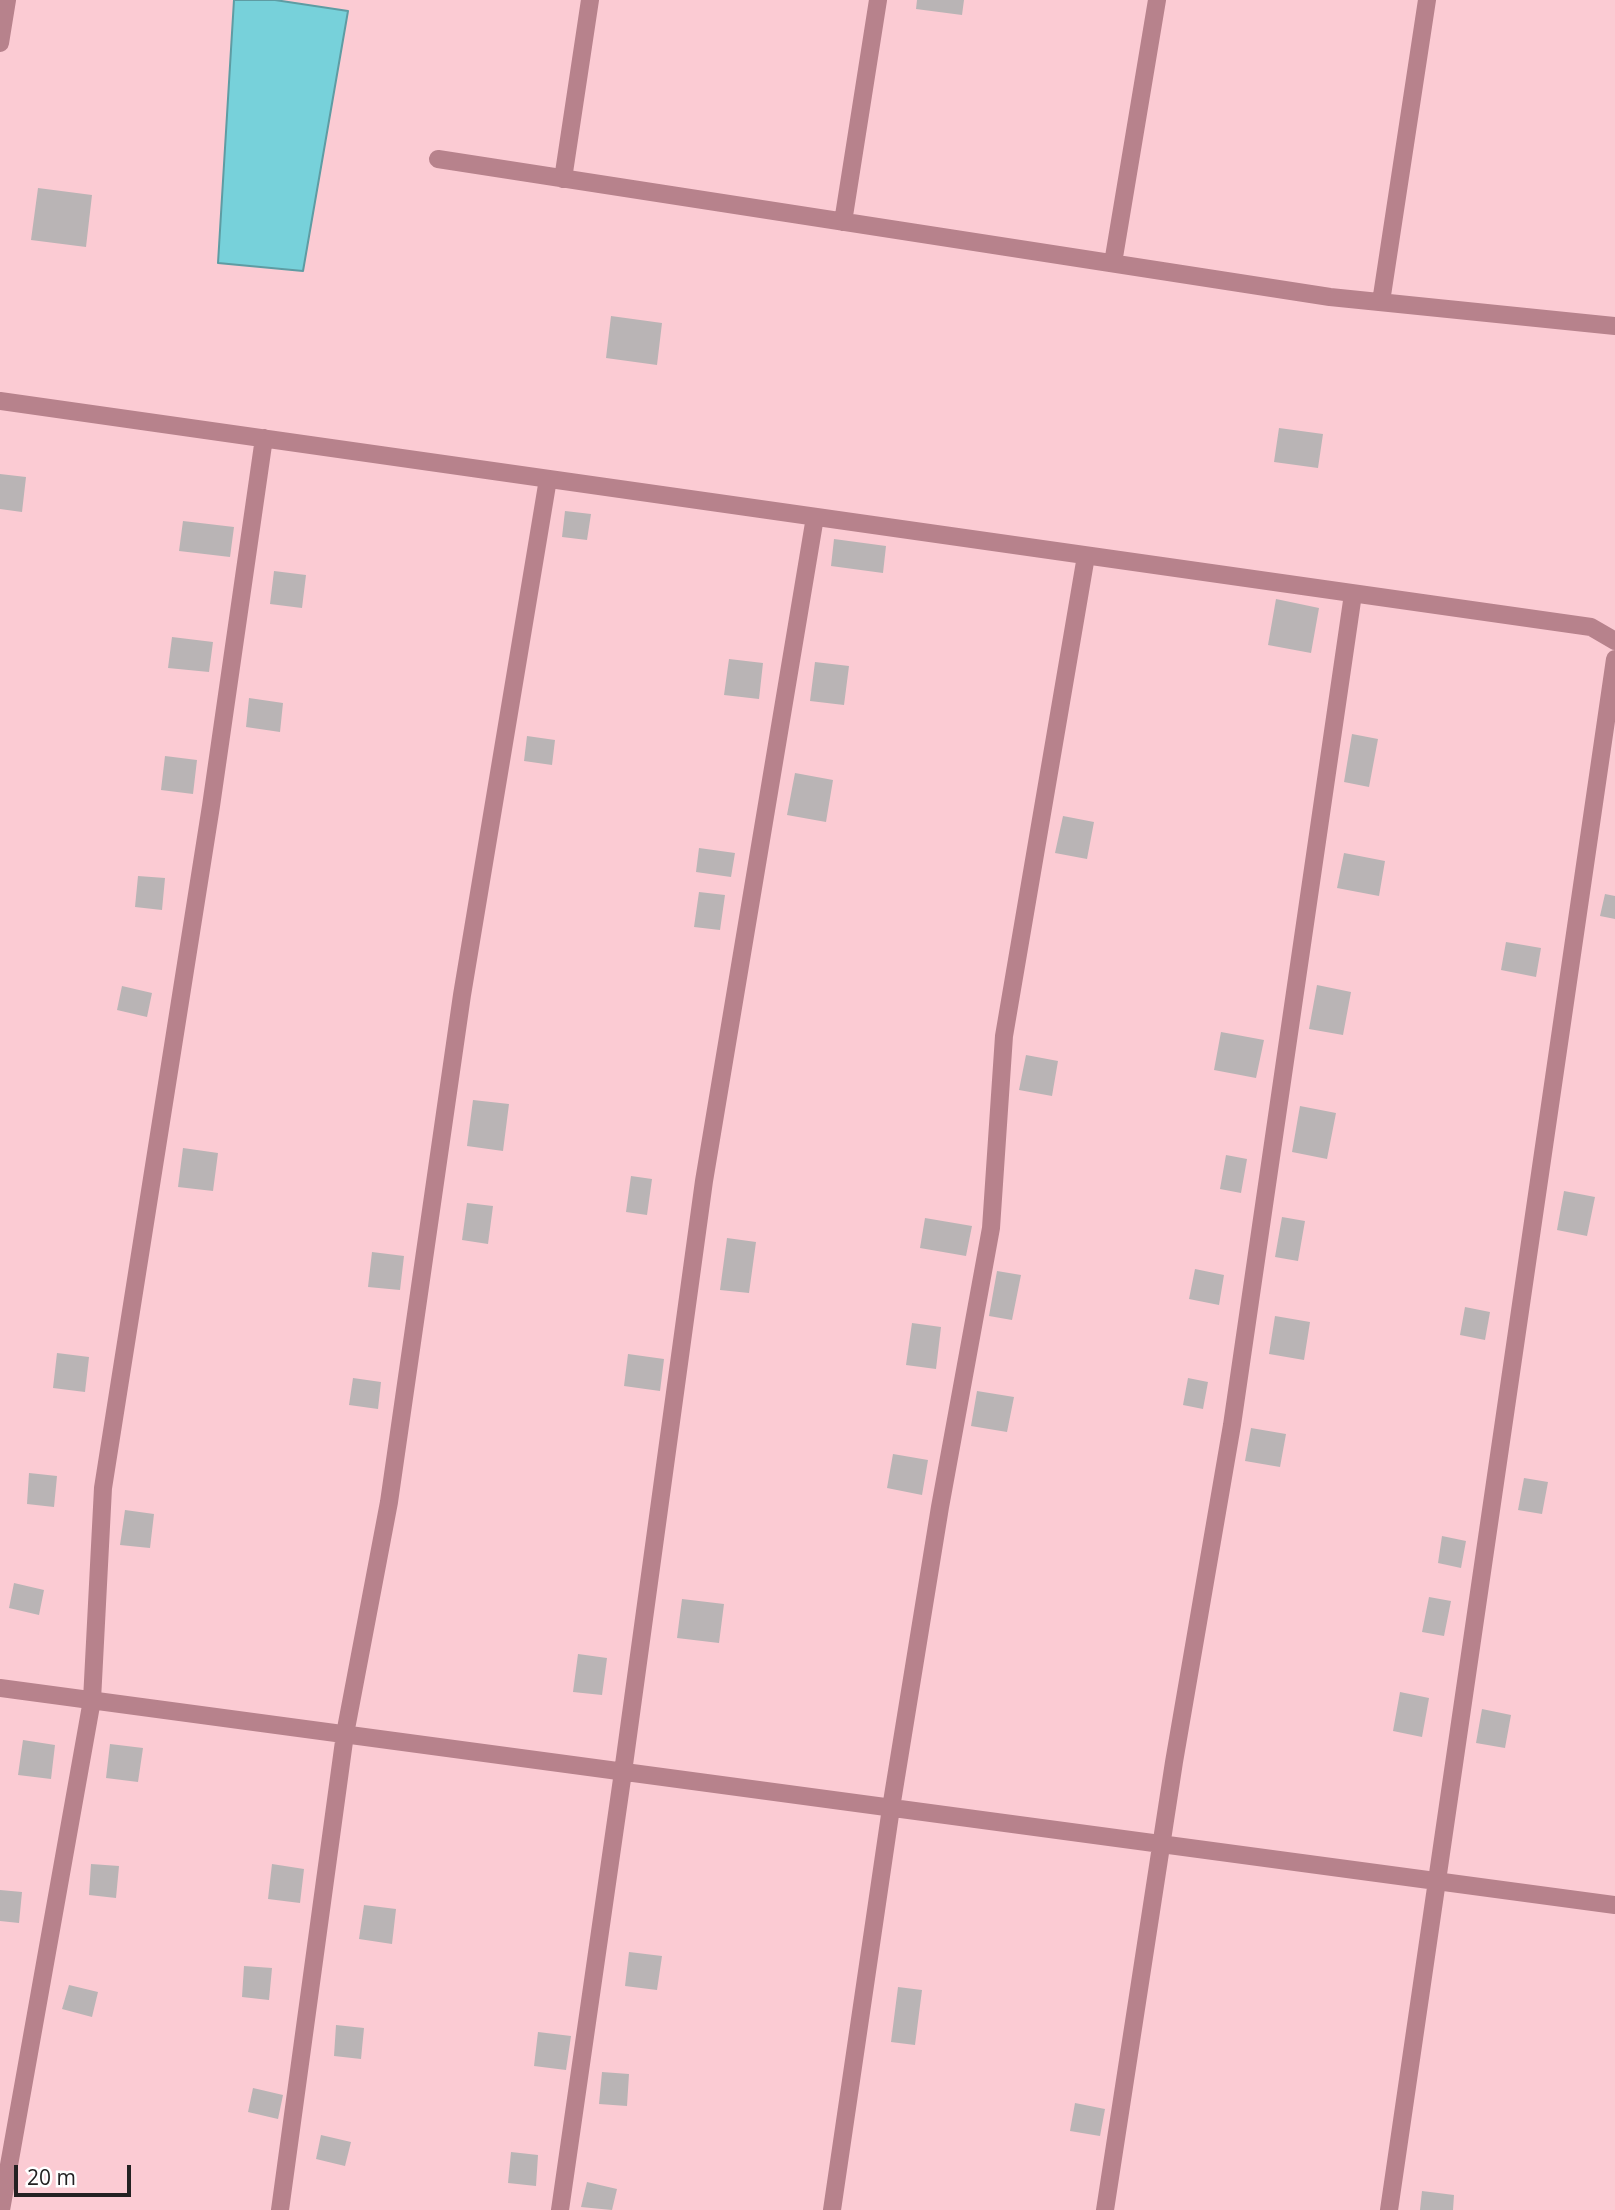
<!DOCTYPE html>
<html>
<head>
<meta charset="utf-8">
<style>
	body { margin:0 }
	#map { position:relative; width:1615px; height:2210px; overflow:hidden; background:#ebe6e7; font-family:"Open Sans",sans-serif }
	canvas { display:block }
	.scale { position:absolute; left:14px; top:2165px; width:117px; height:32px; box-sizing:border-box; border:4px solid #232122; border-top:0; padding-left:9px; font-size:21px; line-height:24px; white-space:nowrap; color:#232122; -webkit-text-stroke:5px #fff; paint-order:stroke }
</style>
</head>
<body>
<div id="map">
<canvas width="1615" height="2210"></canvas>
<div class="scale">20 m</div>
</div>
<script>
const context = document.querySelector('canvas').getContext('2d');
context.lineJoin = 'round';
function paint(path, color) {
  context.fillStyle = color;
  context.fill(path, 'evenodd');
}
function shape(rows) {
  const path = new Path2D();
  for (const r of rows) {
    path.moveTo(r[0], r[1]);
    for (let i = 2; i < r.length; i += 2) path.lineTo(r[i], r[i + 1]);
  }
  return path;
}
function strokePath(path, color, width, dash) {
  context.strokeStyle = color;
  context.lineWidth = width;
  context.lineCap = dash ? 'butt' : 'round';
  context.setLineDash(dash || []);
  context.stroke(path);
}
paint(shape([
	[0,0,1615,0,1615,2210,0,2210]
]), '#fbcbd3');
const water = shape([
	[234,0,275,0,348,11,303,271,218,263,234,0]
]);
paint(water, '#77d1da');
strokePath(water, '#5e9ca3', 2);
paint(shape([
	[917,0,964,0,962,15,916,9],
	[38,188,92,195,86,247,31,240],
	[611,316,662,323,657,365,606,358],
	[1279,428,1323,434,1318,468,1274,462],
	[0,474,26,477,22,512,0,509],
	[565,511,591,514,587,540,562,537],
	[183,521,234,527,230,557,179,551],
	[834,539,886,546,883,573,831,566],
	[274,571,306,575,302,608,270,604],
	[1276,599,1319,608,1311,653,1268,645],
	[172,637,213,642,209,672,168,668],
	[729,659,763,663,759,699,724,695],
	[815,662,849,666,844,705,810,701],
	[249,698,283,703,280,732,246,727],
	[1352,734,1378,739,1369,787,1344,782],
	[527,736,555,740,552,765,524,761],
	[165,756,197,760,193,794,161,790],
	[795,773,833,780,826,822,787,815],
	[1063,816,1094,822,1087,859,1055,853],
	[699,848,735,853,731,877,696,872],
	[1344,853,1385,861,1379,896,1337,888],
	[138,876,165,878,162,910,135,907],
	[699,892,725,895,720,930,694,927],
	[1605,894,1615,896,1615,919,1600,916],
	[1506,942,1541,948,1536,977,1501,970],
	[1317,985,1351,992,1343,1035,1309,1029],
	[122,986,152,993,147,1017,117,1010],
	[1221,1032,1264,1040,1256,1078,1214,1070],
	[1026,1055,1058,1061,1052,1096,1019,1090],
	[473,1100,509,1104,503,1151,467,1146],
	[1300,1106,1336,1113,1327,1159,1292,1152],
	[183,1148,218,1153,213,1191,178,1187],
	[1226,1155,1247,1159,1241,1193,1220,1189],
	[631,1176,652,1179,647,1215,626,1212],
	[1564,1191,1595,1197,1587,1236,1557,1230],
	[467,1203,493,1206,488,1244,462,1240],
	[1282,1217,1305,1221,1298,1261,1275,1257],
	[925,1218,972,1226,966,1256,920,1248],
	[727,1238,756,1242,749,1293,720,1290],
	[372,1252,404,1256,400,1290,368,1287],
	[1195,1269,1224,1275,1219,1305,1189,1299],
	[997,1271,1021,1275,1012,1320,989,1316],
	[1465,1307,1490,1312,1485,1340,1460,1335],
	[1275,1316,1310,1322,1304,1360,1269,1354],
	[912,1323,941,1327,936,1369,906,1365],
	[57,1353,89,1357,85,1392,53,1388],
	[628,1354,664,1359,660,1391,624,1386],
	[353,1378,381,1382,378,1409,349,1405],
	[1188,1378,1208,1382,1203,1409,1183,1405],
	[977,1391,1014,1397,1007,1432,971,1426],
	[1251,1428,1286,1434,1280,1467,1245,1461],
	[893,1454,928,1460,922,1495,887,1488],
	[29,1473,57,1476,54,1507,27,1504],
	[1524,1478,1548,1482,1542,1514,1518,1510],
	[125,1510,154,1514,150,1548,120,1545],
	[1442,1536,1466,1541,1461,1568,1438,1563],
	[14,1583,44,1590,39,1615,9,1608],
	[1429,1597,1451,1601,1444,1636,1422,1632],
	[682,1599,724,1604,719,1643,677,1638],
	[578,1654,607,1658,602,1695,573,1692],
	[1400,1692,1429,1698,1422,1737,1393,1731],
	[1482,1709,1511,1715,1505,1748,1476,1743],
	[23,1740,55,1745,51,1779,18,1775],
	[110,1744,143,1748,138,1782,106,1778],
	[91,1864,119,1866,116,1898,89,1895],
	[272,1864,304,1869,300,1903,268,1899],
	[0,1890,22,1892,19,1923,0,1921],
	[364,1905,396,1909,392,1944,359,1939],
	[629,1952,662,1956,657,1990,625,1986],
	[244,1966,272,1968,269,2000,242,1997],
	[69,1985,98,1992,92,2017,62,2009],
	[898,1987,922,1990,915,2045,891,2042],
	[336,2025,364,2028,361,2059,334,2056],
	[538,2032,571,2036,566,2070,534,2066],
	[602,2072,629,2074,627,2106,599,2104],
	[253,2088,283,2095,278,2119,248,2112],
	[1075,2103,1105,2109,1100,2136,1070,2131],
	[321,2135,351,2142,345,2166,316,2159],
	[511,2152,538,2155,536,2186,508,2183],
	[587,2182,617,2189,612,2210,581,2207],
	[1422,2191,1454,2195,1453,2210,1420,2210]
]), '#b9b4b5');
strokePath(shape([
	[0,43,7,0],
	[438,159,1330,297,1615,326],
	[563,179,590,0],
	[843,222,878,0],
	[1113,263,1157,0],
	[1381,302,1427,0],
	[0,401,1591,627,1615,641],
	[0,1688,1615,1905],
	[1,2210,92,1700,103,1488,211,806,264,438],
	[280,2210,345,1734,389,1502,462,995,548,479],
	[560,2210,623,1772,704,1181,815,517],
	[832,2210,891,1808,940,1507,991,1228,1004,1036,1086,556],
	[1105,2210,1174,1762,1232,1425,1353,594],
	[1389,2210,1615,659]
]), '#b7828c', 18);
</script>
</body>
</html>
